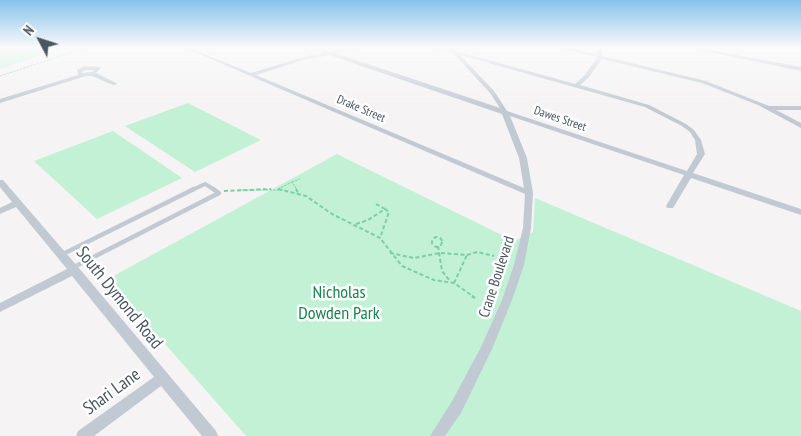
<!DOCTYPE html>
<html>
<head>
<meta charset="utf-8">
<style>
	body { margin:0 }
	#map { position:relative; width:801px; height:436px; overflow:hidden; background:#f5f3f3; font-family:"PT Sans Narrow",sans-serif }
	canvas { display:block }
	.north { position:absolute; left:15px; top:15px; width:50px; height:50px; -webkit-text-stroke:4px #fff; paint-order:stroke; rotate:310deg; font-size:14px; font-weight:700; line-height:20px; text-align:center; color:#4a5661 }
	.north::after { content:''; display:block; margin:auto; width:18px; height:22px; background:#4a5661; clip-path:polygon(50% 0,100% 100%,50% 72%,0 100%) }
</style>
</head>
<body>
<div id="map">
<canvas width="801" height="436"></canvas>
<div class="north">N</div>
</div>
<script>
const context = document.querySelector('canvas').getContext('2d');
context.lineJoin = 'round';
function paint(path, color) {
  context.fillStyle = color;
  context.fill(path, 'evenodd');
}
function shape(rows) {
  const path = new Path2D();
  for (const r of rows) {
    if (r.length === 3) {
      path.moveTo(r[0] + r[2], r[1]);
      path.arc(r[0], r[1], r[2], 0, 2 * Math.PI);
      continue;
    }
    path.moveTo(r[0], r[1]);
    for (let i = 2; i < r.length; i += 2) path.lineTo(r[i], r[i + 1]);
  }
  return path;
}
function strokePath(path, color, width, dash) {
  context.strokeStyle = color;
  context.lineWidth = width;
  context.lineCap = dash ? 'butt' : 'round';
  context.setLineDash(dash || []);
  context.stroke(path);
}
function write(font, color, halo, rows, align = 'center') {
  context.font = font + ' "PT Sans Narrow",sans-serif';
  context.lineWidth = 5;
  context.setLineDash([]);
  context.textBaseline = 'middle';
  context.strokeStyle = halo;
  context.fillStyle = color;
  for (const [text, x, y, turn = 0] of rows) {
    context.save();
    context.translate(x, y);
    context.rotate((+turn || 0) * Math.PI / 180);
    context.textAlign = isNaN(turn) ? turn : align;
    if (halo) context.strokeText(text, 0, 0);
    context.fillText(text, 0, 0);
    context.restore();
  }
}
paint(shape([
	[0,47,31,47,45,54,0,69],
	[188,103,261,140,195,172,125,126],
	[113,131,182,178,97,219,34,161],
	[337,154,514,241,533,232,535,198,801,311,801,436,246,436,108,279]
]), '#c3f1d5');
strokePath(shape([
	[0,76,88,47],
	[292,182,300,179],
	[278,189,292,182,297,190],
	[238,190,283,190]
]), '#7ad0a6', 1, [2.5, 1]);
strokePath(shape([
	[278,189,306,196,332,214,380,238,402,266,434,280,454,283,474,297],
	[296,189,298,193],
	[224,191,271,189],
	[376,204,385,209],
	[356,224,368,220,385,209,389,212,380,238],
	[437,242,5],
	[438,246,442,271,450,281],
	[390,253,414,258,440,253,467,255,477,252,494,256],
	[454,283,467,255]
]), '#7ad0a6', 2, [4, 2.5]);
strokePath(shape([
	[472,296,475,298]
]), '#7ad0a6', 2.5, [5, 4]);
strokePath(shape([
	[192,190,205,184,215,190]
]), '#c1cad2', 4);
strokePath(shape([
	[61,255,194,189],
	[72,268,219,193,213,189]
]), '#c1cad2', 4.5);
paint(shape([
	[183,47,188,47,251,73,300,58,324,53,309,47,315,47,330,52,354,47,361,47,361,48,335,53,500,108,490,93,453,53,435,48,435,47,449,49,448,47,452,47,456,51,575,84,585,75,597,57,558,48,558,47,564,47,597,54,598,47,602,47,602,56,706,81,769,106,801,106,801,110,776,110,801,123,801,128,758,105,702,83,602,59,589,77,580,85,649,105,686,124,694,130,701,140,705,154,693,173,801,209,801,215,691,178,673,208,667,208,666,206,684,175,510,116,527,158,533,193,531,228,524,265,512,300,492,349,461,413,445,436,430,436,451,403,481,347,502,300,514,265,523,228,525,194,183,47],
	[329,55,502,114,519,158,524,188,256,75,303,60,329,55],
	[460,55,645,107,682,126,690,132,695,140,697,154,687,171,507,111,494,91,460,55],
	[686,47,694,47,801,67,801,71,686,47],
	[84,66,100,67,101,68,96,73,118,84,113,85,92,76,86,76,0,103,0,99,78,75,77,70,84,66],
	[85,70,94,70,92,72,82,73,82,72,85,70],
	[0,180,3,180,78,267,216,431,218,436,202,436,161,386,94,436,76,436,78,431,154,377,72,276,0,312,0,303,67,269,16,207,0,214,0,208,12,202,0,187,0,180]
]), '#c1cad2');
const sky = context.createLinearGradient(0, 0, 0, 108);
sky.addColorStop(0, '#85c3ea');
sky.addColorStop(0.44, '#fafafa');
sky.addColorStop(1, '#fafafa00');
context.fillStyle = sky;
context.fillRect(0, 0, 801, 108);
write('12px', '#4a5661', '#fff', [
	["Drake Street",361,109,23],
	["Dawes Street",560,119,19]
]);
write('15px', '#4a5661', '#fff', [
	["Crane Boulevard",497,277,-72]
]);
write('18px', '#17864f', '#fff', [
	["Nicholas",339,293],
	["Dowden Park",339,314]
]);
write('18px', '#4a5661', '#fff', [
	["South Dymond Road",119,298,51],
	["Shari Lane",112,392,-36]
]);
</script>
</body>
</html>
